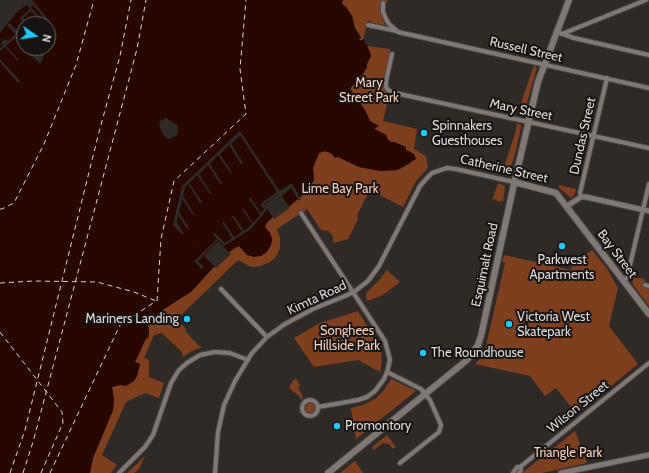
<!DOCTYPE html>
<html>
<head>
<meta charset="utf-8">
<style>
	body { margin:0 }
	#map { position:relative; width:649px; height:473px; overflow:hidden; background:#302a27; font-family:Cabin,sans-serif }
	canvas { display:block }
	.north { position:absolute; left:16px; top:16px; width:40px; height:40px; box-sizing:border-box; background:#161312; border:1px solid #666362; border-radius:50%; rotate:103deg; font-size:11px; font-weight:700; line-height:16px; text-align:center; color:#dfdbd9 }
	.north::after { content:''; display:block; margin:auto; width:14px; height:18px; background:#1dc9fc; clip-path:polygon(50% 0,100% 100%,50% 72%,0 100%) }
</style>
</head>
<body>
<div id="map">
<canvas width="649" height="473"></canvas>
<div class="north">N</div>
</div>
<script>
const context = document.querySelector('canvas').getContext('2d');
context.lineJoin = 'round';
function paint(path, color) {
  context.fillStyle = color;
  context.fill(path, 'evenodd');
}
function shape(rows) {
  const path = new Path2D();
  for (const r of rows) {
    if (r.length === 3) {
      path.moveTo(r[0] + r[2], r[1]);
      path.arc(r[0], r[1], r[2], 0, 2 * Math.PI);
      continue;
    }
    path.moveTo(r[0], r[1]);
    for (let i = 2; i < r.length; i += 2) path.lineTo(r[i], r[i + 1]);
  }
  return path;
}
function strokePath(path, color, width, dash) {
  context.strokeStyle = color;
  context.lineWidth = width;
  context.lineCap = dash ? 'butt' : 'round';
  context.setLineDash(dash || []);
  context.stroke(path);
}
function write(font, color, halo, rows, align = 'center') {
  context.font = font + ' Cabin,sans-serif';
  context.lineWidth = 4;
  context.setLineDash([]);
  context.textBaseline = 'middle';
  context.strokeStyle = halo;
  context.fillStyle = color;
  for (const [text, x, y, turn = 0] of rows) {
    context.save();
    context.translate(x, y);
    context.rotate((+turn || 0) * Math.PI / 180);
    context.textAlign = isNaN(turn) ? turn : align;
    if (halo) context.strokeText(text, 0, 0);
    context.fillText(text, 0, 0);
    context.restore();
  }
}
paint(shape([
	[343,0,388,0,387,3,381,1,381,14,385,25,371,23,370,20,369,22,368,20,363,40,360,41,359,39,361,37,355,28,352,16,346,7,341,4],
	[367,46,390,49,390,56,385,89,389,95,383,121,417,129,414,149,426,156,428,168,416,181,403,207,370,190,357,215,358,219,348,239,333,243,333,237,331,234,328,231,321,230,307,209,277,229,280,238,280,249,275,258,270,262,260,266,253,267,247,265,238,260,177,319,186,329,185,331,199,346,203,347,194,350,181,358,183,356,182,352,162,333,154,335,144,358,149,360,149,377,164,383,159,398,145,393,126,402,102,455,117,465,111,473,90,473,93,458,113,410,114,400,112,387,120,385,137,376,140,364,135,362,149,333,148,326,150,321,164,309,191,291,222,258,233,249,239,246,245,252,272,242,271,235,265,227,267,223,275,215,290,206,307,191,314,180,313,168,319,153,325,151,359,167,381,171,397,170,410,164,411,152,406,150,406,147,394,142,391,142,388,140,386,135,375,129,375,128,378,126,370,121,365,110,350,89,358,77,364,74,370,52],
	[534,65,537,68,524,113,518,112],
	[517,123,521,125,521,128,515,154,509,172,502,173,515,134],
	[498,183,505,186,503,202,501,200,499,202,495,199,492,201],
	[559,185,576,189,575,194,571,198,559,188],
	[592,250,608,270,618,288,609,326,638,364,577,414,556,388,545,396,530,376,475,364,480,359,485,350,505,263,502,262,504,255,571,270,573,263],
	[387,270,400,282,383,295,367,301,366,296,367,292,380,279],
	[632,277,645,279,643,286,649,287,649,306,633,285],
	[358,311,381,349,382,361,380,372,358,360,314,367,294,338,320,323],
	[296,378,300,386,298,387,303,397,302,400,299,396,289,388,292,382],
	[391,379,416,391,356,439,351,408,363,405,375,399,384,390],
	[310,408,5],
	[575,431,587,463,542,473,522,473],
	[387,435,396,447,393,449,389,444,383,443,374,450,372,447],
	[145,456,139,469,134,473,127,473],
	[355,461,363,473,340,473]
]), '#7e3f1f');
paint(shape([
	[31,0,343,0,342,4,346,7,352,16,355,28,361,38,359,39,360,41,363,39,366,44,370,52,371,56,367,64,367,68,350,89,365,110,370,121,379,126,375,128,375,129,386,135,388,140,391,142,394,142,406,147,406,150,414,154,416,159,397,170,381,171,359,167,338,157,335,158,331,153,325,151,319,153,313,168,314,180,307,191,290,206,275,215,266,223,265,227,270,233,272,239,271,245,267,252,261,256,254,257,247,255,239,246,233,249,222,258,191,292,164,309,150,321,148,326,149,333,148,339,146,338,135,362,140,364,137,376,134,381,126,386,120,385,112,387,114,400,113,410,93,458,90,473,0,473,0,33,18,11,27,5],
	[24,24,48,24,48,48,24,48],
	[166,118,177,125,178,130,177,135,169,139,165,137,162,133,159,124,161,120]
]), '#270700');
paint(shape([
	[29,0,32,0,48,19,46,20,33,5,31,7,27,3,45,23,43,24,31,11,23,18,28,24,25,24,20,18,30,9,26,4],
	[10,23,24,39,24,44,7,25],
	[15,35,24,46,24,48,15,38,6,46,19,60,18,61,5,47,0,51,0,48,3,46,0,44,2,42,0,37,3,41,5,39,8,41],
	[24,48,26,48,32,55,27,48,32,48,35,52,40,48,47,48,40,64,31,54,35,61],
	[0,59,20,81,18,83,0,62],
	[240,131,279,190,281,190,292,183,301,199,299,201,291,188,282,196,290,208,274,219,264,205,279,195,264,204,267,210,251,229,224,246,218,240,198,261,204,267,202,269,194,261,217,239,213,234,215,233,225,243,232,238,222,223,224,222,234,237,242,232,232,216,234,216,244,231,252,224,242,209,243,208,253,223,260,215,249,199,251,198,261,213,264,209,260,204,277,192,240,135,231,144,243,163,241,164,229,145,220,154,232,173,231,174,218,155,210,164,222,183,220,184,208,165,199,174,211,193,210,194,197,175,189,183,202,202,200,203,188,184,185,187,183,196,194,214,193,215,182,199,179,212,189,228,187,229,178,215,177,222,184,234,183,235,173,225,182,186],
	[218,241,231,254,216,268,204,256]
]), '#302a27');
strokePath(shape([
	[0,209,2,209,14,203,44,144,76,65,94,0],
	[0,283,33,281,97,282,134,292,156,301],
	[157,301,161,239,174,181,246,114,240,69,246,0],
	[0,332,62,412,63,423,41,473],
	[10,473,25,430,99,132,120,56,131,0],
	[23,473,33,442,137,49,146,0],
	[50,473,120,325,156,301]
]), '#f6cebc', 1, [5, 4]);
const minor = shape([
	[383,3,383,12,386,19,389,24,398,32,649,88],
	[368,25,397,31],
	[557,32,574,38,649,55],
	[562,34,646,0],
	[392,54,386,81,386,87,388,90,395,93,649,148],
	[581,197,580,193,607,78],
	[301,213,385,341,390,360,387,372,384,379,375,391,367,397,358,400,318,407],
	[627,278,649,184],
	[645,285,649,286],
	[221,289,267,337],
	[387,372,421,389,430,400,441,425,439,432,400,463],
	[310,408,8],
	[119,473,145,447,153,435,171,383,179,370,187,363,200,355,215,352,230,353,248,360],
	[215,473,218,432,224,405,235,381,252,353,267,337,285,324,313,309,345,296,354,292,368,281,379,266,420,186,427,178,432,173,447,168,456,169,514,182],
	[513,473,517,467,520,467,649,363],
	[519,473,521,470,520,467]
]);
const tertiary = shape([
	[567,206,581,197,586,197,649,211],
	[561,473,649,455]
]);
const secondary = shape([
	[514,182,556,193,649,314],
	[328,473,467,360,478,345,481,336,514,184,538,82,569,0]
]);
strokePath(minor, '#4c4644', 6);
strokePath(tertiary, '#4c4644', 7);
strokePath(secondary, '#4c4644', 8);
strokePath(minor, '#807874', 4);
strokePath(tertiary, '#807874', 5);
strokePath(secondary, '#807874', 6);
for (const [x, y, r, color] of [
	[424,133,4,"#1dc9fc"],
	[562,246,4,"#1dc9fc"],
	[187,319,4,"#1dc9fc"],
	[509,324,4,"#1dc9fc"],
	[423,353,4,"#1dc9fc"],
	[337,426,4,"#1dc9fc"]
]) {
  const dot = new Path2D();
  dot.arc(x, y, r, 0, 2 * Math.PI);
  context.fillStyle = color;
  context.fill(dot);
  strokePath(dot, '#161312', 1.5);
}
write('13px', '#dfdbd9', '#161312', [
	["Russell Street",526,50,13],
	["Mary Street",521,110,12],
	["Dundas Street",583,136,-77],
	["Catherine Street",504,169,13],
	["Bay Street",617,254,53],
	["Esquimalt Road",485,265,-78],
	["Kimta Road",317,298,-25],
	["Wilson Street",578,407,-39]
]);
write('13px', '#f7cfbd', '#161312', [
	["Mary",369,83],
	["Street Park",369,98],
	["Lime Bay Park",340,189],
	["Songhees",347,331],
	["Hillside Park",347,346],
	["Triangle Park",568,453]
]);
write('13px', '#dfdbd9', '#161312', [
	["Spinnakers",432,126],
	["Guesthouses",432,141],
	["Parkwest",562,260,"center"],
	["Apartments",562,275,"center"],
	["Victoria West",517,317],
	["Skatepark",517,332],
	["Mariners Landing",179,319,"right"],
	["The Roundhouse",431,353],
	["Promontory",345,426]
], 'left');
</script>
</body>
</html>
